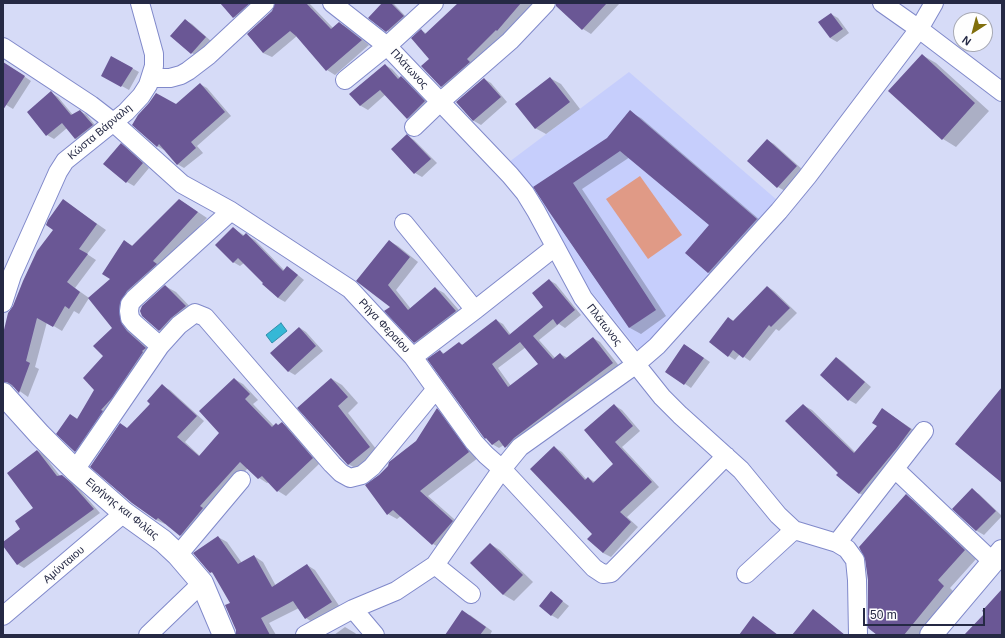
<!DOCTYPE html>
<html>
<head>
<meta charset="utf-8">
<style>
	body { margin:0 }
	#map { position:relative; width:1005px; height:638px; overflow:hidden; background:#d6dbf7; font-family:Helvetica,sans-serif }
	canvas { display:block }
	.frame { position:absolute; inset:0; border:4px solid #252944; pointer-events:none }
	.north { position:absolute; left:953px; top:12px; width:40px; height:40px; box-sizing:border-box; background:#fefefe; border:1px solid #a7a9b4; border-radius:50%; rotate:216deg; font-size:11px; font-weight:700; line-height:16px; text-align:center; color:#252944 }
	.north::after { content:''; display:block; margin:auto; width:14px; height:18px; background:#816f0d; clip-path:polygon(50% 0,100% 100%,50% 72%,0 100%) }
	.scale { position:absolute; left:863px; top:608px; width:122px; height:18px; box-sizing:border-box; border:2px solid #252944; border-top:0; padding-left:5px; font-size:12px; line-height:14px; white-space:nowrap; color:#252944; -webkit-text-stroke:3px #fefefe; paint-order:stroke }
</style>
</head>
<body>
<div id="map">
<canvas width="1005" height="638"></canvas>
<div class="frame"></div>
<div class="north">N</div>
<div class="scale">50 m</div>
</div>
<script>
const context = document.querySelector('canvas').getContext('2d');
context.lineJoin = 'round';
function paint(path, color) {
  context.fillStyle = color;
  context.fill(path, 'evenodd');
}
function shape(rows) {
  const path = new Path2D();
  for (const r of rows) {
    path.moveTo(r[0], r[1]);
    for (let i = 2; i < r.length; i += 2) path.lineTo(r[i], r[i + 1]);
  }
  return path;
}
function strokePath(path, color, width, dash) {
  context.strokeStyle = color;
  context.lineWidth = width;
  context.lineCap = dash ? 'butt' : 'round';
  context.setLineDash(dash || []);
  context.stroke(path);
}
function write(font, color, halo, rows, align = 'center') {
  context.font = font + ' Helvetica,sans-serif';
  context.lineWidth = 4;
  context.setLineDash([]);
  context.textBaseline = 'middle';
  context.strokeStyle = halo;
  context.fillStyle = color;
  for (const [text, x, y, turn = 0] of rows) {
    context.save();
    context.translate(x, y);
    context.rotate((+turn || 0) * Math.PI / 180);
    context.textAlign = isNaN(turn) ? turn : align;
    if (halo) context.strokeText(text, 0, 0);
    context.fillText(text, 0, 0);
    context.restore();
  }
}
paint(shape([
	[629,72,777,200,641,353,590,290,532,188,509,162]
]), '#c6cefc');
paint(shape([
	[640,176,682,235,648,259,606,199]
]), '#e09a86');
const water = shape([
	[281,323,287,331,272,343,266,335,281,323]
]);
paint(water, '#35b8d6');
strokePath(water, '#308daa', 1);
paint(shape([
	[221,3,261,3,241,21,234,17],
	[278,3,309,3,333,28,339,23,348,28,369,45,335,75,327,70,297,36,272,57,263,53,273,11],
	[384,3,394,4,410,21,394,35,369,17],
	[459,3,545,3,450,91,442,87,430,60,421,30,427,34],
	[557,3,620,3,591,34,583,29],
	[831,14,838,18,849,33,837,42,830,38],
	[185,20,192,24,212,42,198,57,192,53,171,36],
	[922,55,936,63,989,111,956,147,943,139],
	[112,57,139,72,129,90,102,75],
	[3,62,31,81,13,109,3,103],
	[385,65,392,69,400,78,401,77,408,81,432,106,415,122,408,118,386,94,368,110,361,106,350,94],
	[550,78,561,84,580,109,546,134,535,128],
	[484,79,491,83,507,102,481,125,474,121,457,102],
	[200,84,207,88,231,116,197,146,203,153,184,168,177,164,165,149,164,150,157,146,133,125,176,106],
	[51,93,58,97,73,115,80,111,87,115,99,130,83,143,76,139,67,128,54,139,47,135],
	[630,112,641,118,767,226,720,279,709,273,686,253,710,225,630,157,582,189,666,316,641,334,630,328,548,210],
	[407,136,414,140,437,163,422,177,415,173],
	[767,140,774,144,803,170,785,191,778,187],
	[121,144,128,148,149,168,134,186,127,182],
	[63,200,106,230,87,254,96,260,75,288,89,298,79,314,74,311,62,331,47,322,35,367,39,369,28,397,14,387,10,387,3,383,3,337,54,229],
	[180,200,207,218,136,296,130,330,136,337,154,353,84,456,75,451,71,415,78,419,95,390,113,328,111,279,124,241,133,246],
	[233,228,245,236,246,235,255,240,285,271,288,267,304,280,285,302,278,298,244,263,240,266,233,262],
	[389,241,398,246,418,262,396,290,411,309,435,288,444,293,464,316,423,347,415,342,391,307,358,280],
	[549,280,556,284,581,315,565,328,559,324,539,340,555,358,560,354,568,358,593,338,600,342,620,367,513,451,504,445,499,448,492,444,483,435,440,351,445,354,459,343,464,345,496,320,503,324,511,335,544,307],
	[526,347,540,364,511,386,498,368],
	[165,286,176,292,196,313,170,336,160,330,142,315],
	[768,287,774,291,797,313,779,331,776,329,750,361,740,354,735,360,729,356,728,318,734,321],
	[300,328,306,332,323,351,295,375,288,371],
	[685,345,710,362,691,388,666,371],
	[837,358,843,362,871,387,856,404,849,400],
	[234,379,243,384,258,400,253,404,274,426,279,426,282,423,290,428,320,463,286,496,278,491,269,482,267,483,259,478,248,468,208,511,189,540,181,535,166,523,165,524,156,520,128,429,151,403,162,386,170,390,204,421,185,442,200,456,221,433],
	[332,379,342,385,358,403,348,413,380,454,359,470,348,464],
	[614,405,622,410,640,431,622,447,659,487,627,517,638,527,611,557,603,553,593,534,554,447,562,452,587,480,588,478,595,482,614,464],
	[803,405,812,410,856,453,878,426,882,409,921,435,869,499,859,493,839,473],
	[437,409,446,414,478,458,428,496,462,526,442,549,433,544,401,516,397,519,388,514,367,485,379,476,417,441],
	[38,451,44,455,60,476,62,476,69,480,79,489,100,513,24,568,17,564,3,543,22,529,34,508],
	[972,490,979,494,1002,516,984,535,977,531,954,509],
	[906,496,919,503,977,558,950,588,956,594,922,635,879,635],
	[218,537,227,542,242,563,254,556,263,562,276,586,307,565,315,570,340,607,315,624,306,618,299,608,269,623,276,635,237,635,231,603,215,575,211,572],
	[490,544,500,550,533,582,514,601,504,595,472,563],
	[551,593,569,606,558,619,551,615],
	[470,615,492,631,490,635,446,635],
	[345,627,355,633,357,635,334,635]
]), '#0003');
paint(shape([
	[220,3,250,3,233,18],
	[275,3,306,3,331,29,339,22,362,40,326,71,296,36,290,31,263,53,247,34,272,11],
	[382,3,391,3,404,16,386,32,368,18],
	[458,3,521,3,497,31,496,30,467,59,470,62,441,87,421,66,429,59,411,38,421,29,425,34],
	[556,3,607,3,582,30,556,6],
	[831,13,843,29,830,38,818,22],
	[185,19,206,37,191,54,170,36],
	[922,54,975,103,942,140,888,91],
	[111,56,133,68,121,87,101,76],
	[3,62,25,76,3,110],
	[385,64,398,79,401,76,425,101,407,119,380,90,360,106,349,94],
	[550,77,570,102,535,129,515,104],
	[484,78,501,97,473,121,456,102],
	[200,83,225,112,191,142,196,148,177,165,159,144,157,147,132,125,138,115,149,103,156,93,176,104],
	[51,91,71,115,80,110,93,125,75,139,62,123,46,136,27,112],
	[630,110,757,219,708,273,685,253,709,225,620,151,573,183,656,310,629,328,548,210,533,187,607,138],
	[407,134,431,159,414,174,391,149],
	[767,139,797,166,777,188,747,161],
	[121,143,143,163,126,183,103,164],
	[63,199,97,224,79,249,88,254,67,282,80,292,69,309,65,306,53,327,37,318,26,361,30,363,19,393,12,385,7,382,3,382,3,334,8,313,13,306,23,281,37,251,53,230,46,225,48,220],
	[179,199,198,212,153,261,157,264,127,291,120,303,119,312,122,324,127,331,146,348,142,351,143,352,112,398,101,410,103,411,75,452,56,434,70,414,77,419,94,390,83,378,103,356,93,346,112,328,88,298,110,279,102,274,124,240,132,246],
	[233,227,243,236,246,233,247,234,283,271,287,266,298,275,278,298,262,284,263,283,238,258,233,263,215,245],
	[389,240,410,257,388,285,408,310,435,287,456,311,414,343,384,311,390,307,356,281],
	[549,279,575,310,557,325,553,319,533,336,553,359,560,353,565,359,593,337,613,363,514,438,505,448,499,440,492,445,486,438,485,439,482,435,427,359,440,350,443,354,459,342,462,345,496,319,509,335,543,307,532,293],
	[520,342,538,364,508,387,492,364],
	[165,285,186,306,171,318,159,331,142,316,140,311,142,306],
	[767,286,790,308,771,327,769,325,743,358,733,350,728,357,709,342,728,317,733,321],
	[299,327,316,346,288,372,270,353],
	[684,344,704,358,684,385,665,372],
	[836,357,865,382,848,401,820,375],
	[234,378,250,394,245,399,272,427,276,423,278,425,282,422,313,458,277,492,262,476,258,479,240,462,200,506,203,508,180,536,158,518,156,520,132,503,90,467,120,423,127,428,150,404,147,401,162,384,197,416,177,437,199,456,219,433,199,411],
	[331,378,348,397,338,406,370,447,348,465,297,408],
	[1002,387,1002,483,955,444],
	[614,404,633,426,615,442,652,482,620,512,631,522,603,553,587,539,592,534,530,469,554,446,585,480,588,477,593,483,613,464,584,430],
	[803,404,854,453,877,426,872,423,882,408,911,429,897,448,859,494,836,475,838,473,785,421],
	[437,408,469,452,420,491,453,521,432,545,393,510,387,515,365,485,379,475,388,466,389,462,416,441],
	[37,450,57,476,62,475,72,484,94,509,17,565,3,546,3,542,20,529,15,521,33,508,7,473],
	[972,488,996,511,976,531,952,509],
	[906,494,965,550,938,580,944,586,904,635,877,635,868,628,868,580,865,559,859,547],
	[218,536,238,564,254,555,272,587,307,564,332,602,305,619,293,601,261,618,270,635,236,635,236,630,225,605,230,603,212,572,210,573,193,553],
	[490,543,523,575,503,595,470,563],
	[1002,589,1002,635,964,635,985,613,982,611],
	[551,591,563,601,551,616,539,606],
	[813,609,845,635,792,635],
	[462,610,486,627,480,635,445,635],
	[753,616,778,635,739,635]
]), '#6a5795');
const street = shape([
	[332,3,387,46,510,175,525,193,536,211,583,298,662,397,680,415,741,470,778,515,794,530,837,543,847,549,855,560,857,580,858,635],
	[882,3,919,29,1002,92],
	[3,47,91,105,113,122,182,184,231,211,350,289,413,357,474,442,486,455,502,469,594,568,603,574,611,573,726,456],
	[151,78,170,78,181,75,188,71,209,55,265,3],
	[345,80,387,46,434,3],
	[414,127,440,102,510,41,546,3],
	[404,223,475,310],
	[3,303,12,275,58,172,65,161,126,112,141,96,148,85,154,66,154,54,140,3],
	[160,346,134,323,130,318,129,311,130,304,134,299,231,211],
	[413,357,475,310,555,247],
	[895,469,993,562],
	[75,470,160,346,179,325,195,313,205,317,332,464,341,473,350,478,362,475,372,467,436,389],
	[837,543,924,431],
	[178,555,241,480],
	[435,565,471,594],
	[746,574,794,530],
	[353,609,375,635],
	[3,616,124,513],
	[148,635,202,583],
	[305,635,353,609,396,591,435,565,502,469,520,447,635,365,657,346,779,211,807,177,919,29,934,3]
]);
const secondary = shape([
	[3,394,40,435,75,470,124,513,163,541,178,555,202,583,224,635]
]);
const primary = shape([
	[931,635,1002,551]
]);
strokePath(street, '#8089ca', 20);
strokePath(secondary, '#8089ca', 24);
strokePath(primary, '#8089ca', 24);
strokePath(street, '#fff', 18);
strokePath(secondary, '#fff', 22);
strokePath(primary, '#fff', 22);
write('11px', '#252944', '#fefefe', [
	["Πλάτωνος",409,69,47],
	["Κώστα Βάρναλη",100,132,-40],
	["Πλάτωνος",604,325,52],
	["Ρήγα Φεραίου",384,326,47],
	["Ειρήνης και Φιλίας",122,509,39],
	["Αμύνταιου",64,565,-41]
]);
</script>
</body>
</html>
